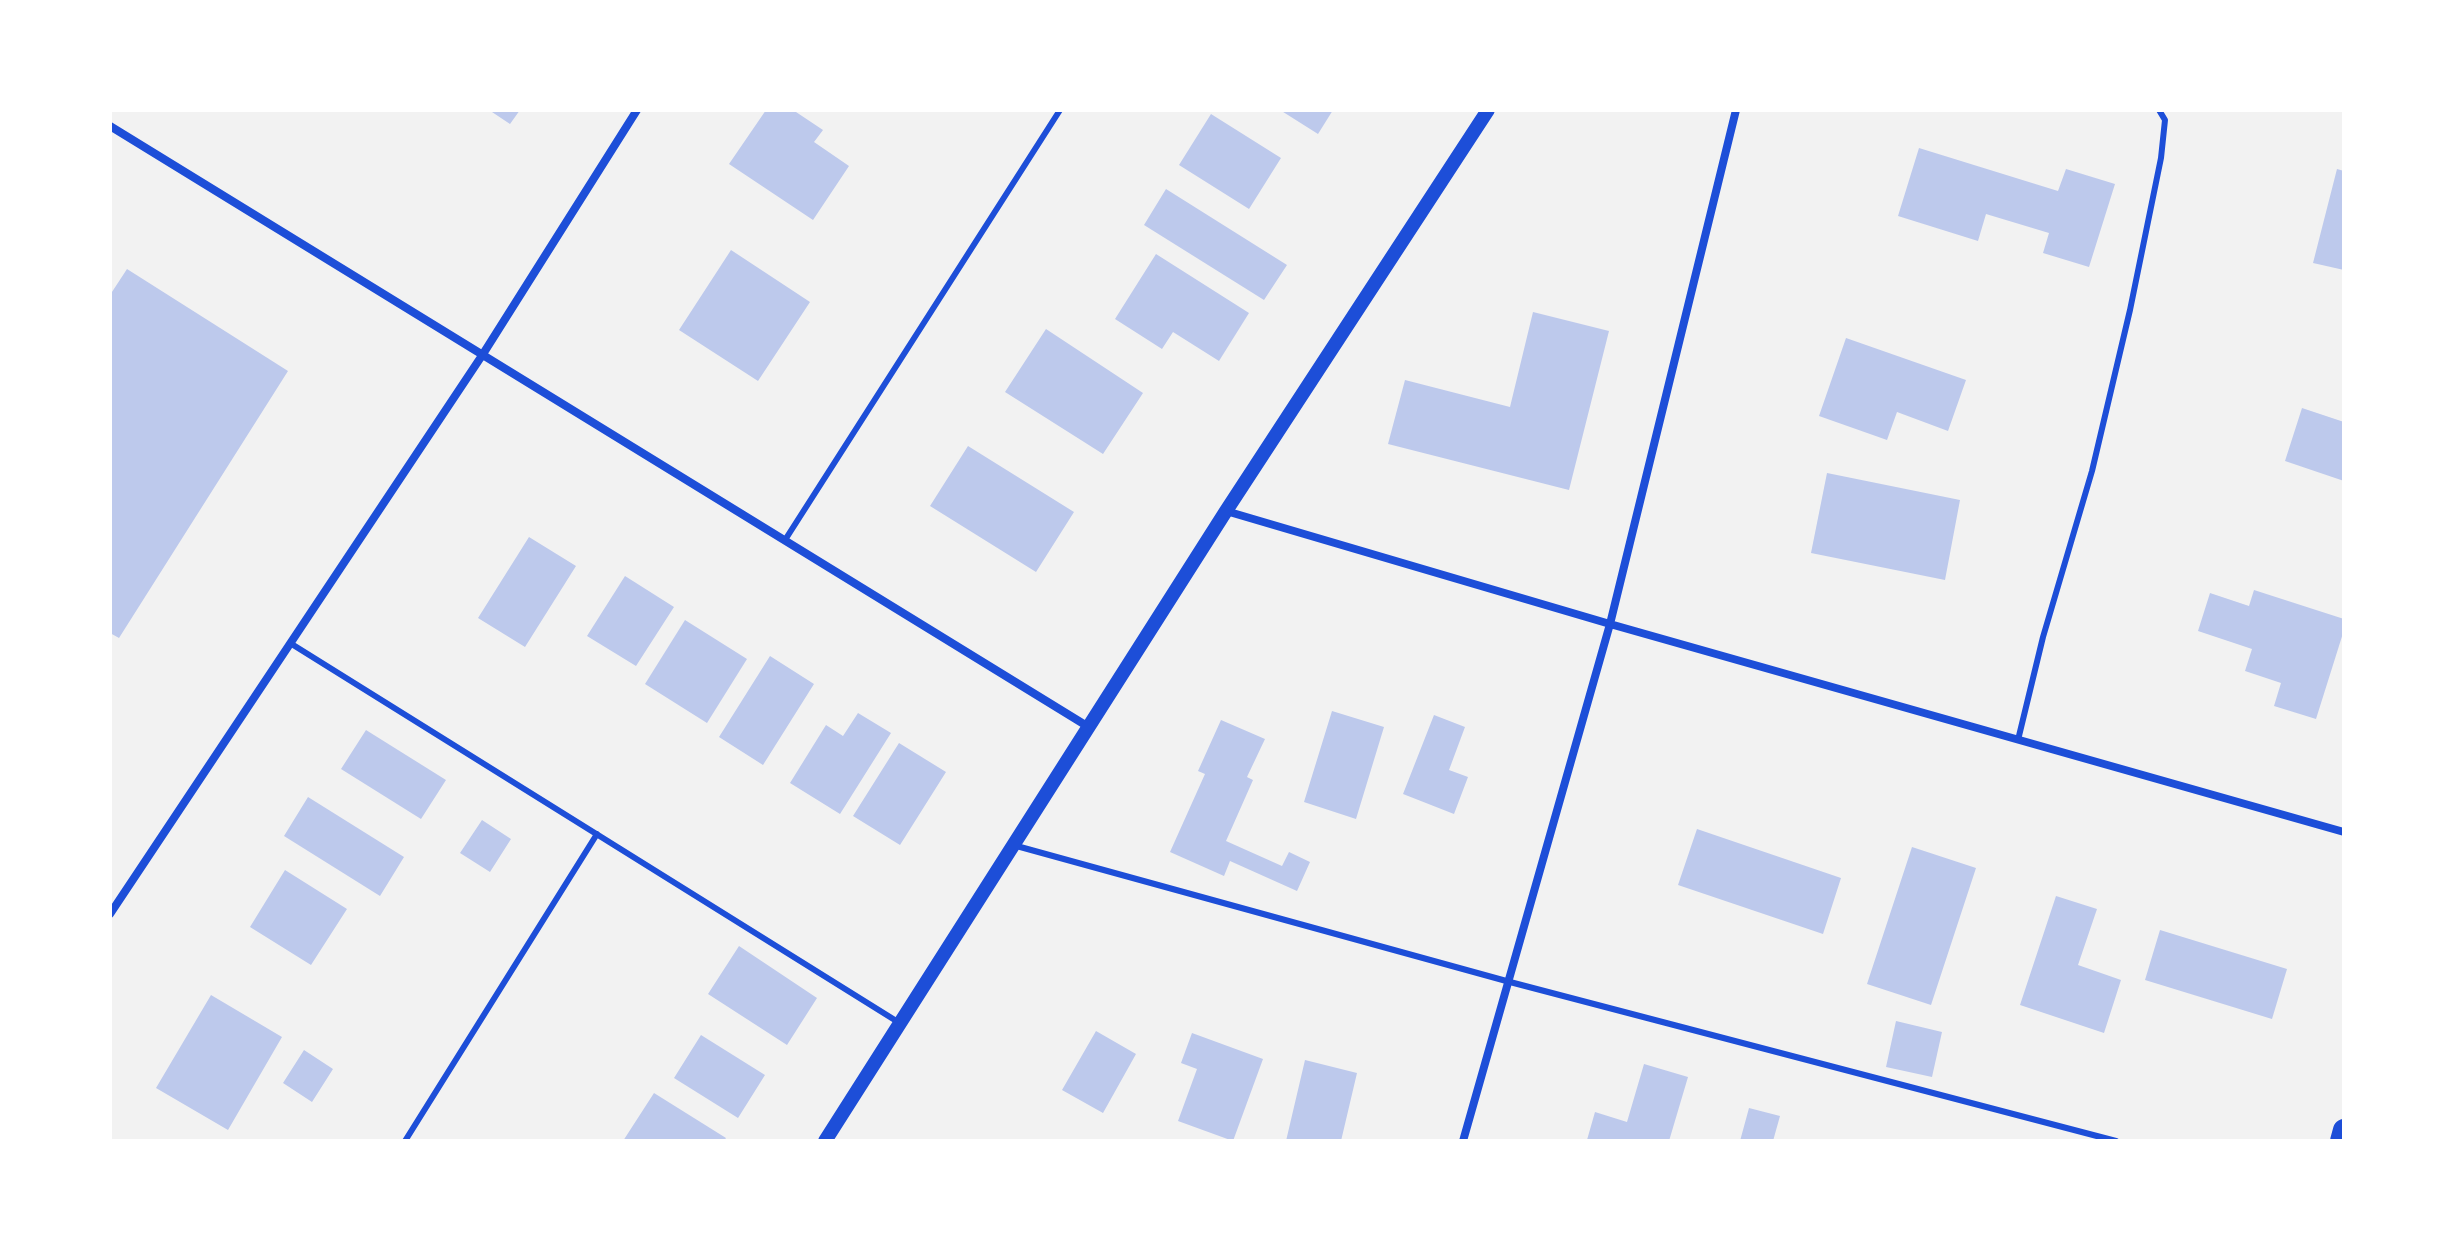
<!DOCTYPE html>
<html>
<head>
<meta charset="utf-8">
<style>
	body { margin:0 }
	#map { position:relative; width:2454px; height:1251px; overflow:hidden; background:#f2f2f2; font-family:Rubik,sans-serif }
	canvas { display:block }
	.frame { position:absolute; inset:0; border:112px solid #fff; pointer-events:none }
</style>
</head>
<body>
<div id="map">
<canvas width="2454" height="1251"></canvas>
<div class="frame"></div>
</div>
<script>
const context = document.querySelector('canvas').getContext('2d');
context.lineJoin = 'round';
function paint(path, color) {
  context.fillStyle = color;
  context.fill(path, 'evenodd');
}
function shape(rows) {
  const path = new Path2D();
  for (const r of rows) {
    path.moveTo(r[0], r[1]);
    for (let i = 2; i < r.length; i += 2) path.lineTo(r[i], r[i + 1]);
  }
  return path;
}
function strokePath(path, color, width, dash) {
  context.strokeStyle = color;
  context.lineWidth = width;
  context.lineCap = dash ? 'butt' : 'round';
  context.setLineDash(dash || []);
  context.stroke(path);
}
paint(shape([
	[489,110,520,110,510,124],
	[766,110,793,110,823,130,814,142,849,166,813,220,729,164],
	[1280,110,1333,110,1318,134],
	[1211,114,1281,158,1249,209,1179,165],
	[1919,148,2058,191,2066,169,2115,184,2089,267,2043,253,2049,233,1986,214,1978,241,1898,216],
	[2337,169,2344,171,2344,270,2313,263],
	[1166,189,1287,265,1264,300,1144,225],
	[731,250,810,302,758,381,679,330],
	[1156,254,1249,313,1219,361,1173,332,1162,349,1115,319],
	[127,269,288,371,119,638,110,633,110,295],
	[1533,312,1609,331,1569,490,1388,444,1405,380,1510,407],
	[1046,329,1143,393,1103,454,1005,392],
	[1846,338,1966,380,1948,431,1897,412,1887,440,1819,416],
	[2302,408,2344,422,2344,481,2285,461],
	[968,446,1074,512,1036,572,930,506],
	[1827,473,1960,500,1945,580,1811,553],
	[529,537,576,566,525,647,478,618],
	[625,576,674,607,636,666,587,636],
	[2254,590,2344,619,2344,630,2316,719,2274,706,2281,683,2245,671,2252,649,2198,631,2210,593,2249,606],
	[685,620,747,659,707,723,645,684],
	[770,656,814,684,763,765,719,737],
	[1332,711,1384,727,1356,819,1304,802],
	[858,713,891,733,840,814,790,783,826,725,843,736],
	[1434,715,1465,727,1449,770,1468,777,1454,814,1403,794],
	[1221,720,1265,739,1247,777,1253,780,1226,841,1282,866,1289,852,1310,862,1297,891,1230,861,1224,876,1170,852,1205,774,1198,771],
	[366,730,446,780,421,819,341,769],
	[899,743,946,772,900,845,853,816],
	[308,797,404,857,380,896,284,836],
	[482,820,511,839,490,872,460,853],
	[1697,829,1841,878,1823,934,1678,885],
	[1912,847,1976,868,1931,1005,1867,984],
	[285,870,347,909,311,965,250,927],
	[2056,896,2097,909,2078,965,2121,980,2104,1033,2020,1005],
	[2160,930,2287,969,2272,1019,2145,980],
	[739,946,817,998,787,1045,708,994],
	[211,995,282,1037,228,1130,156,1088],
	[1896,1021,1942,1032,1932,1077,1886,1067],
	[1096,1031,1136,1054,1103,1113,1062,1090],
	[1192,1033,1263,1059,1233,1141,1178,1121,1197,1069,1181,1063],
	[701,1035,765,1075,738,1118,674,1078],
	[304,1050,333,1069,312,1102,283,1083],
	[1305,1060,1357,1073,1341,1141,1286,1141],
	[1644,1064,1688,1077,1669,1141,1587,1140,1595,1112,1627,1122],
	[654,1093,726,1138,724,1141,623,1141],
	[1749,1108,1780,1116,1773,1141,1740,1141]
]), '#bdc9ec');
strokePath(shape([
	[785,540,1060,110],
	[290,643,898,1022],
	[2018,740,2043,637,2092,471,2130,310,2161,158,2165,120,2159,110],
	[1013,845,1510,982,2116,1141],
	[405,1141,597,834]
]), '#1d4ed8', 6);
strokePath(shape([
	[110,126,1087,726],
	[1226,511,1610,624,2344,832],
	[110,914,483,354,637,110],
	[1463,1141,1610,624,1736,110]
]), '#1d4ed8', 8);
strokePath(shape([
	[825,1141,1226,511,1488,110]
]), '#1d4ed8', 14);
strokePath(shape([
	[2341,1141,2344,1130]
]), '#1d4ed8', 22);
</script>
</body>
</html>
